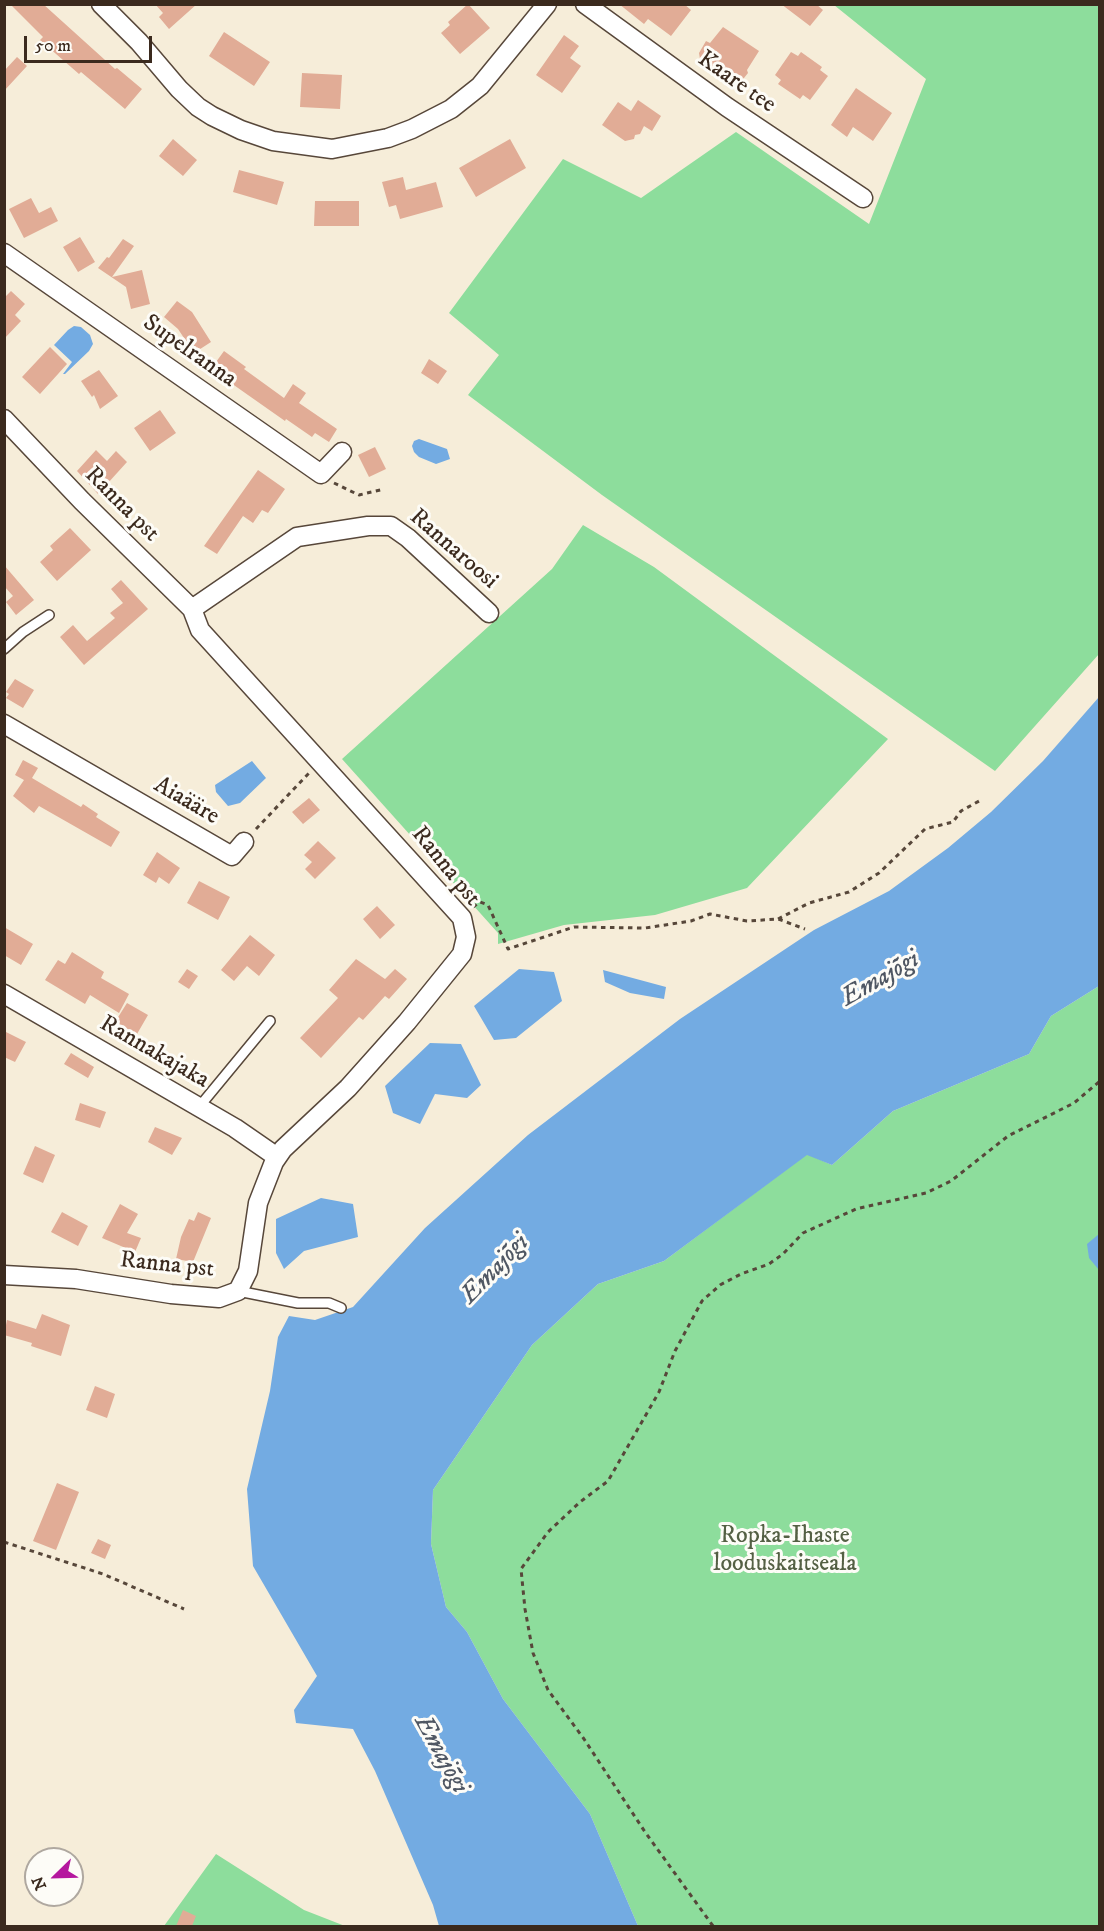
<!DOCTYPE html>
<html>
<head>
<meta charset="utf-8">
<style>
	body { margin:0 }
	#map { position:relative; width:1104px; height:1931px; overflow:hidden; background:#f6edd9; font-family:"IM FELL DW Pica",serif }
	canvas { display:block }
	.frame { position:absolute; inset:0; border:6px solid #3b2a1e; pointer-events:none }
	.north { position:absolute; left:24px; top:1847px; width:60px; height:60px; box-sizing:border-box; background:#fdfcf7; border:2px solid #afa8a0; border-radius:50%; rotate:247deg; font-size:16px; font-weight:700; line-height:24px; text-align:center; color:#3b2a1e }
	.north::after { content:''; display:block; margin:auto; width:21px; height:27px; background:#b5179e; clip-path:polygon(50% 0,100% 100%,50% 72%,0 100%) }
	.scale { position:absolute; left:24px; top:36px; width:128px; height:27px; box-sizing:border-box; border:3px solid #3b2a1e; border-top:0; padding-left:8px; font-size:18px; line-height:21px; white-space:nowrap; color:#3b2a1e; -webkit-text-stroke:4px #fdfcf7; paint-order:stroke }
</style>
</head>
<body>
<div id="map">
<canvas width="1104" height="1931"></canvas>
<div class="frame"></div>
<div class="north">N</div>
<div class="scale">50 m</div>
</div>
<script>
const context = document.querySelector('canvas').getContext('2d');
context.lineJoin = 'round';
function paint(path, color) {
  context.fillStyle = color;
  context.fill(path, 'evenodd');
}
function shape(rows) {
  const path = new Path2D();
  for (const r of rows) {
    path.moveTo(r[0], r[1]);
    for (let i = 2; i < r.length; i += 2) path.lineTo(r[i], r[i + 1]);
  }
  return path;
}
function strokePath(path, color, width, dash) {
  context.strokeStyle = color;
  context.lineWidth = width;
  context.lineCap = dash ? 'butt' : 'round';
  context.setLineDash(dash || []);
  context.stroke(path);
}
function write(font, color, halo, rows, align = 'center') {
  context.font = font + ' "IM FELL DW Pica",serif';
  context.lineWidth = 6;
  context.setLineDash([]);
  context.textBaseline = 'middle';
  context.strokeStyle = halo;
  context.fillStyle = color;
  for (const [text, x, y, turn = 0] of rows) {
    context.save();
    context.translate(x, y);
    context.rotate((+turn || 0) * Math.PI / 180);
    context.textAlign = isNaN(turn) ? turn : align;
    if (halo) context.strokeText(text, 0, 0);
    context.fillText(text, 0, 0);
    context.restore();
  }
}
paint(shape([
	[834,5,1099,5,1099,654,995,771,602,495,468,395,499,355,449,313,563,159,641,198,736,132,869,224,926,79],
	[583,525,654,567,888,739,747,888,655,915,564,925,498,944,498,933,342,759,552,569],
	[1099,986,1099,1926,638,1926,590,1814,503,1699,467,1632,446,1607,431,1544,433,1490,532,1345,598,1284,664,1261,807,1154,832,1165,893,1111,1029,1054,1051,1016],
	[216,1854,304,1910,345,1926,164,1926]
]), '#8ddd9c');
paint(shape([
	[74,326,81,327,90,335,93,344,89,351,65,374,63,374,72,362,54,345,68,330],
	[419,439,447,449,450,459,436,464,419,457,414,452,412,446,414,441],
	[1099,697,1099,986,1051,1016,1029,1054,893,1111,832,1165,807,1155,664,1261,598,1284,532,1345,433,1490,431,1544,446,1607,467,1632,503,1699,590,1814,638,1926,439,1926,433,1905,375,1771,353,1729,296,1723,294,1710,317,1676,253,1566,247,1489,270,1391,278,1337,289,1316,315,1320,353,1307,425,1228,528,1135,680,1019,814,930,889,891,948,848,991,812,1043,761],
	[252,761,266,778,240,803,228,806,216,792,215,785],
	[519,969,554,972,562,1001,516,1038,494,1040,474,1006],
	[603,970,666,987,664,999,630,993,605,982],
	[430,1043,461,1044,481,1085,467,1098,435,1094,420,1124,393,1113,385,1086],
	[321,1198,353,1204,358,1237,304,1251,284,1269,276,1253,276,1219],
	[1099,1234,1100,1234,1099,1270,1089,1258,1087,1244]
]), '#73abe2');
paint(shape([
	[10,4,43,4,115,69,117,68,142,89,125,109,81,72,79,74,40,40,43,37],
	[155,4,197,4,169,29,159,17,163,13],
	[468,4,490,28,460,54,441,33,450,25,448,22],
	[619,4,684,4,691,10,671,36,648,19,644,24],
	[781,4,816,4,823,10,810,26],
	[723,27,759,51,747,70,748,73,744,78,737,82,732,82,725,77,723,78,700,59,699,53,706,41,710,43],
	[224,32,270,62,254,86,209,56],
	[564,35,579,46,570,58,581,66,562,93,536,75],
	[791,52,798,56,801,52,822,67,820,70,828,76,810,100,803,95,800,99,778,84,781,80,775,75],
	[17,57,27,66,4,91,4,71],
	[302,73,342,75,340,109,300,107],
	[856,88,892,113,873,141,853,127,847,137,831,125],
	[638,100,661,116,652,131,644,126,640,134,635,135,634,139,625,141,602,125,618,102,631,111],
	[173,139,197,160,183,176,159,156],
	[510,139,526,168,476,197,459,168],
	[239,170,284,182,277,205,233,192],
	[403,177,406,190,436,182,443,207,400,219,396,205,389,207,382,182],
	[31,198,39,213,51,207,58,221,24,238,9,209],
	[315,201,359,201,359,226,314,226],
	[80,237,95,262,78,272,63,247],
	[123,239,134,246,112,277,142,270,150,304,131,309,126,287,98,268,107,257,109,258],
	[11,291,25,304,15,315,21,321,4,339,4,298],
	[177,301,192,312,211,342,194,353,178,329,164,317],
	[50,347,67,364,40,394,22,377],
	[224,351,246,367,244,369,284,398,293,384,306,393,299,403,337,429,329,442,315,433,312,437,286,419,285,421,211,369],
	[429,359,447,371,438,384,421,373],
	[99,370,118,396,100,409,94,395,92,397,81,381],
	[160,410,176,433,150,451,134,428],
	[375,447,386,469,369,477,358,455],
	[96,450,107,461,116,451,127,462,98,494,77,471],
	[258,470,285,489,268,513,262,510,253,523,243,516,217,554,204,546],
	[70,528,91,550,57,581,40,562,53,550,50,546],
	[4,565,34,600,16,615,6,602,13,596,4,586],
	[121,580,148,609,84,665,60,637,73,625,87,641,115,618,110,613,123,603,111,589],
	[15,679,34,690,23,708,6,698,9,694,6,692],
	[23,760,38,768,32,778,81,807,83,804,98,814,96,817,120,832,111,847,39,806,34,813,13,796,24,780,15,775],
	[309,798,320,810,303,824,292,812],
	[318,841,336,858,315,879,305,869,312,862,304,855],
	[157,852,180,868,169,884,159,877,156,883,143,875],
	[199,881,230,897,218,920,187,903],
	[377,906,395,925,380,939,363,919],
	[4,927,33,944,21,965,4,955],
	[250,935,275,955,259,976,247,966,234,981,221,970],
	[72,952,104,972,101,978,129,994,119,1013,90,995,85,1004,45,980,58,960,65,964],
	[356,959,385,979,395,969,407,979,389,999,385,996,363,1020,359,1017,321,1058,300,1038,338,998,329,990],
	[187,969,198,976,189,989,178,982],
	[127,1003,148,1015,137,1034,115,1022],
	[4,1031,26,1042,15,1062,4,1057],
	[71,1053,94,1067,88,1078,64,1064],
	[80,1103,106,1112,100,1128,75,1120],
	[155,1127,182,1138,172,1155,148,1142],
	[35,1146,55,1155,43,1183,23,1174],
	[120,1204,138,1214,127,1233,141,1238,135,1252,102,1238],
	[62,1212,88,1226,78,1246,51,1232],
	[198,1212,211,1218,193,1262,176,1259,181,1237,189,1219,194,1221],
	[42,1314,70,1325,61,1356,31,1346,32,1343,4,1335,7,1320,36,1329],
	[95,1386,115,1394,107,1418,86,1410],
	[57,1483,79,1492,56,1550,33,1541],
	[98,1539,111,1545,105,1559,91,1553],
	[183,1910,196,1916,192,1926,176,1926]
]), '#e1ac96');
const service = shape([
	[4,649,23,632,49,615],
	[199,1107,270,1021],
	[238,1291,298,1303,329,1303,341,1308]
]);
const minor = shape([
	[101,4,139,42,179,89,198,107,212,116,241,130,273,141,332,149,388,138,412,129,451,109,480,86,547,4],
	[585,4,727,107,863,198],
	[4,253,321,474,342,452],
	[4,419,82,501,192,609,200,630,462,918,466,937,462,954,407,1022,348,1088,283,1149,274,1162,258,1203,248,1271,238,1291,219,1298,171,1294,76,1279,4,1275],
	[192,609,297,537,368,526,391,526,408,538,489,613],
	[4,724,232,856,244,842],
	[4,994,235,1128,277,1157]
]);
strokePath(service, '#57473a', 12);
strokePath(minor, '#57473a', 21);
strokePath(shape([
	[334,483,359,495,384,489],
	[256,829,309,773],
	[473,907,480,902,488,905,508,949,574,927,645,928,691,921,710,914,747,921,778,919,805,929],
	[778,919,809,903,849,892,879,873,925,829,953,822,961,811,981,800],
	[4,1542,103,1574,184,1609],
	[713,1926,645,1832,584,1739,548,1690,533,1653,525,1609,521,1569,548,1532,580,1502,608,1481,659,1392,675,1351,702,1301,720,1285,741,1274,769,1264,783,1254,803,1233,856,1209,926,1193,951,1181,1008,1136,1074,1103,1100,1081]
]), '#57473a', 3, [4.5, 4.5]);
strokePath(service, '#fff', 9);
strokePath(minor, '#fff', 18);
write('24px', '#3b2a1e', '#fdfcf7', [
	["Kaare tee",736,83,35],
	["Supelranna",189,352,35],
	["Ranna pst",121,505,45],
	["Rannaroosi",453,550,41],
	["Aiaääre",186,802,30],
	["Ranna pst",445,867,51],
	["Rannakajaka",154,1053,30],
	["Ranna pst",167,1266,6]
]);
write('24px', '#546044', '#fdfcf7', [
	["Ropka-Ihaste",785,1537],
	["looduskaitseala",785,1565]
]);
write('italic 26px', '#4f5763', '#fdfcf7', [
	["Emajõgi",881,980,-30],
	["Emajõgi",496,1270,-46],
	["Emajõgi",440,1755,61]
]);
</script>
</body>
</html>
